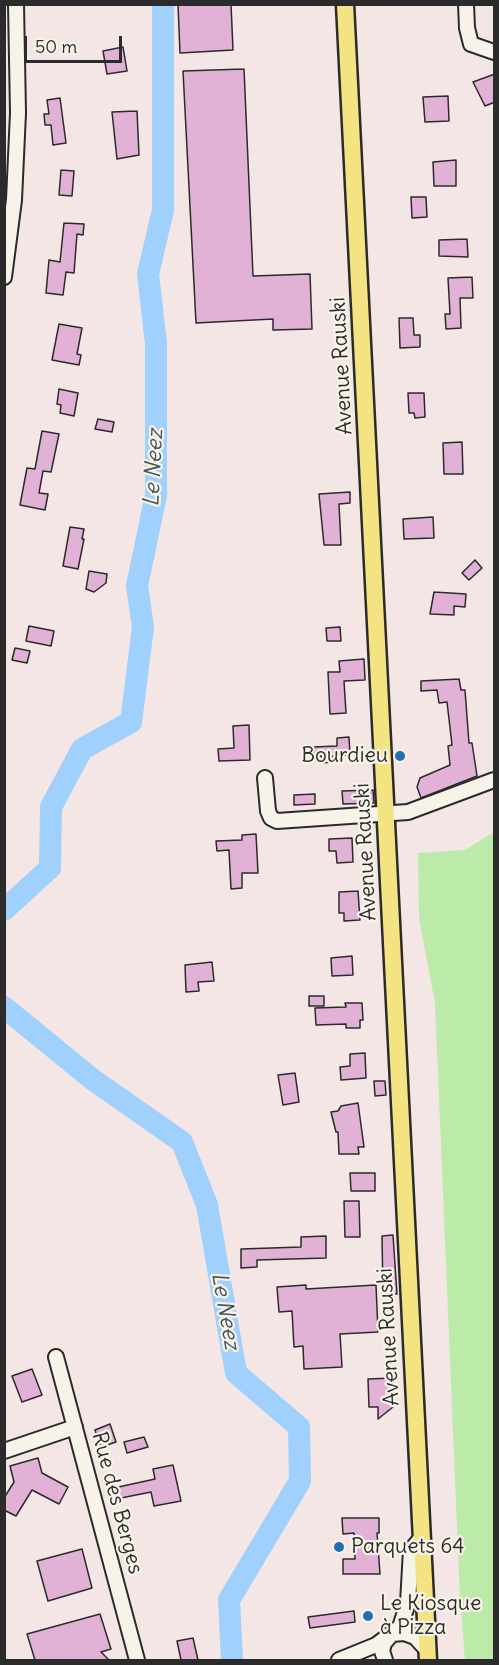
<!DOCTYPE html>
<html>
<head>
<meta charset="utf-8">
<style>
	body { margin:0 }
	#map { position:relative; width:499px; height:1665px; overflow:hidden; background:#f3e6e4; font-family:Delius,sans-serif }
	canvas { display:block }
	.frame { position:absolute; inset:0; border:6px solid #2b2b2b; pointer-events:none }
	.scale { position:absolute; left:24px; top:36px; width:98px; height:27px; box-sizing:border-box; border:3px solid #2b2b2b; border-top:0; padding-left:8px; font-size:18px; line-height:21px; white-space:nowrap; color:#2b2b2b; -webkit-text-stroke:4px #f7f3e8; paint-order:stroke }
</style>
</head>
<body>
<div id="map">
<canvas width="499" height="1665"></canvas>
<div class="frame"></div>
<div class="scale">50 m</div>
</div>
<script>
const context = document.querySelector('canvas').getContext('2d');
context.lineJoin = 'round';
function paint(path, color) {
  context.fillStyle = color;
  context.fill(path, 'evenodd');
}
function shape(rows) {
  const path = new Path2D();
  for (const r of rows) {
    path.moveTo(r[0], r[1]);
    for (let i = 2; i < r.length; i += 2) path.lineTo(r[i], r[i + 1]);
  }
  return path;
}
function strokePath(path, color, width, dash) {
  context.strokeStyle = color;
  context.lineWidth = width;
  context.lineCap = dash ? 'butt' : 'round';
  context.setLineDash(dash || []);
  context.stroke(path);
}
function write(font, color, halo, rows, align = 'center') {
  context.font = font + ' Delius,sans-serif';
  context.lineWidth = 4.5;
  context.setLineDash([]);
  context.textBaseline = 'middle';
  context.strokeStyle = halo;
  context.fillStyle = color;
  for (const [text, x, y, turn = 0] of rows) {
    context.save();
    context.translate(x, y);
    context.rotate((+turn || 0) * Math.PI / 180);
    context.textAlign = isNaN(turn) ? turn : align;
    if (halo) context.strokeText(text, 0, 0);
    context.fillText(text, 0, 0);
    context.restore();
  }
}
paint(shape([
	[494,832,494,1660,465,1660,460,1599,435,1003,419,918,418,853,465,850]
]), '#bbeaa9');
strokePath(shape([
	[4,910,50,868,51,807,82,749,131,722,143,627,137,586,156,495,156,344,148,274,163,210,163,4],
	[4,1007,92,1079,182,1142,207,1205,236,1373,299,1427,300,1481,229,1600,232,1660]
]), '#a0d0fc', 22);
const building = shape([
	[178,4,231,4,233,50,180,53,178,4],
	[123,47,127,71,107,74,103,51,123,47],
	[244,69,253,276,310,274,312,329,273,330,273,319,196,323,183,71,244,69],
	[495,74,495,102,485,106,473,82,495,74],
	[448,96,449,121,425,122,423,97,448,96],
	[60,98,66,143,53,145,51,125,45,125,44,114,49,114,47,100,60,98],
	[137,111,139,155,117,159,112,112,137,111],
	[456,160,456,186,434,186,433,162,456,160],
	[61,170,74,171,72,196,59,195,61,170],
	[411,197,426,197,427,217,412,218,411,197],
	[64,223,84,224,83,235,77,234,74,273,66,272,63,295,46,293,49,260,60,262,64,223],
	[467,239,468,257,439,256,439,240,467,239],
	[472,277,473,298,460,298,461,328,446,329,445,314,450,314,448,278,472,277],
	[399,318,413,318,414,335,420,335,420,347,400,348,399,318],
	[59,324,82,328,77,354,81,355,79,365,52,360,59,324],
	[59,389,78,393,74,416,60,413,61,405,57,404,59,389],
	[408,393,424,393,425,417,415,418,414,413,409,413,408,393],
	[98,419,114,422,112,432,95,429,98,419],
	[42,431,59,434,51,472,43,471,39,493,48,494,45,510,20,505,27,468,35,469,42,431],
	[462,442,463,474,444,474,443,443,462,442],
	[350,492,350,503,339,504,341,545,324,545,319,494,350,492],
	[433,517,434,538,404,539,403,519,433,517],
	[70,527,84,529,82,539,84,539,78,569,63,566,70,527],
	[475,560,482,568,469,580,462,573,475,560],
	[89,571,107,574,106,583,94,592,86,589,89,571],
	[434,592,466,594,465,607,454,606,454,615,430,614,434,592],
	[29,626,54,631,51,646,26,641,29,626],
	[340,627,341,641,327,641,326,628,340,627],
	[15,648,30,651,27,663,12,660,15,648],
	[364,659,365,680,344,681,346,713,330,714,328,672,340,672,339,661,364,659],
	[459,679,461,690,465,690,469,743,472,743,477,776,421,798,417,787,420,778,450,765,448,746,452,745,447,702,439,703,437,690,421,691,421,681,459,679],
	[249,725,250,760,219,761,218,749,234,748,233,726,249,725],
	[349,737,350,755,333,756,333,762,322,763,322,756,314,757,314,747,337,746,337,738,349,737],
	[373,790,374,803,343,804,342,791,373,790],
	[315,794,315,804,294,805,294,795,315,794],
	[256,834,258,873,242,873,242,888,231,889,229,850,217,851,216,841,242,840,242,835,256,834],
	[352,838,353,862,337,863,336,851,329,851,329,839,352,838],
	[358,891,360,920,344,921,344,913,339,913,339,892,358,891],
	[352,956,353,975,332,976,331,958,352,956],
	[212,962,214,981,198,982,199,991,186,992,185,965,212,962],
	[309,996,324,996,324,1006,309,1006,309,996],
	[345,1003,362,1003,363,1020,360,1020,360,1028,346,1028,346,1024,316,1025,315,1008,346,1007,345,1003],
	[365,1053,366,1078,341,1080,340,1067,350,1066,350,1054,365,1053],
	[295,1073,299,1102,283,1105,278,1075,295,1073],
	[374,1081,385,1081,386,1095,375,1096,374,1081],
	[358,1103,364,1147,358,1147,359,1154,339,1154,338,1132,336,1132,331,1112,338,1111,341,1106,358,1103],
	[350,1173,375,1173,375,1191,351,1191,350,1173],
	[344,1201,359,1201,360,1237,345,1237,344,1201],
	[393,1235,397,1294,383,1294,382,1236,393,1235],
	[326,1236,326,1258,257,1260,257,1267,241,1268,241,1249,301,1247,301,1237,326,1236],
	[306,1285,306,1289,376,1285,378,1332,340,1334,342,1367,304,1369,303,1346,294,1347,292,1311,279,1312,277,1287,306,1285],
	[32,1369,42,1395,22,1402,12,1376,32,1369],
	[393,1378,393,1407,378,1419,378,1407,369,1407,368,1379,393,1378],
	[110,1424,116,1442,101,1447,95,1430,110,1424],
	[144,1437,148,1447,127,1453,124,1442,144,1437],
	[38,1458,42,1473,68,1487,59,1504,32,1490,16,1516,4,1510,4,1498,14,1482,10,1466,38,1458],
	[173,1465,181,1501,154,1506,151,1492,116,1499,114,1488,155,1479,153,1469,173,1465],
	[342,1518,379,1518,379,1533,377,1533,380,1574,343,1574,343,1559,355,1559,354,1533,343,1534,342,1518],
	[82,1549,92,1588,48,1601,37,1561,82,1549],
	[354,1611,355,1622,310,1628,308,1617,354,1611],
	[100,1614,111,1649,101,1652,109,1660,35,1660,27,1634,100,1614],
	[193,1638,198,1660,181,1660,177,1641,193,1638]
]);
paint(building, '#e1b2d5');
strokePath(building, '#2b2b2b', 1.5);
const minor = shape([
	[466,4,467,28,471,44,494,52],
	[4,277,14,200,18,113,16,4],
	[265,778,268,811,271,818,277,821,408,812,494,780],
	[56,1357,137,1660],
	[4,1451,75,1427],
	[339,1660,376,1645,400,1627,408,1603,411,1550,422,1537],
	[385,1660,382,1651,384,1643,392,1634,404,1633,415,1637,427,1650]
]);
const major = shape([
	[345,4,428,1660]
]);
strokePath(minor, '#2b2b2b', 18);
strokePath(major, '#2b2b2b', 21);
strokePath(minor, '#f7f3e8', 14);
strokePath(major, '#f4e382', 16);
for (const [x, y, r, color] of [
	[400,756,6,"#1f6fb2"],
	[339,1547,6,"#1f6fb2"],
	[368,1616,6,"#1f6fb2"]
]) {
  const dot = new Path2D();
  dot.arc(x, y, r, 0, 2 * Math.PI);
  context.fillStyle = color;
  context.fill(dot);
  strokePath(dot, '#f7f3e8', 2);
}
write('21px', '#2b2b2b', '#f7f3e8', [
	["Avenue Rauski",342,366,-93],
	["Avenue Rauski",366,852,-93],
	["Avenue Rauski",389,1337,-93],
	["Rue des Berges",117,1503,75]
]);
write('21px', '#2b2b2b', '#f7f3e8', [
	["Bourdieu",388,756,"right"],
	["Parquets 64",351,1547],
	["Le Kiosque",380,1604],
	["à Pizza",380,1628]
], 'left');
write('italic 22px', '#48545f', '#f7f3e8', [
	["Le Neez",154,468,-87],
	["Le Neez",225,1311,80]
]);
</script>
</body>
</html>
